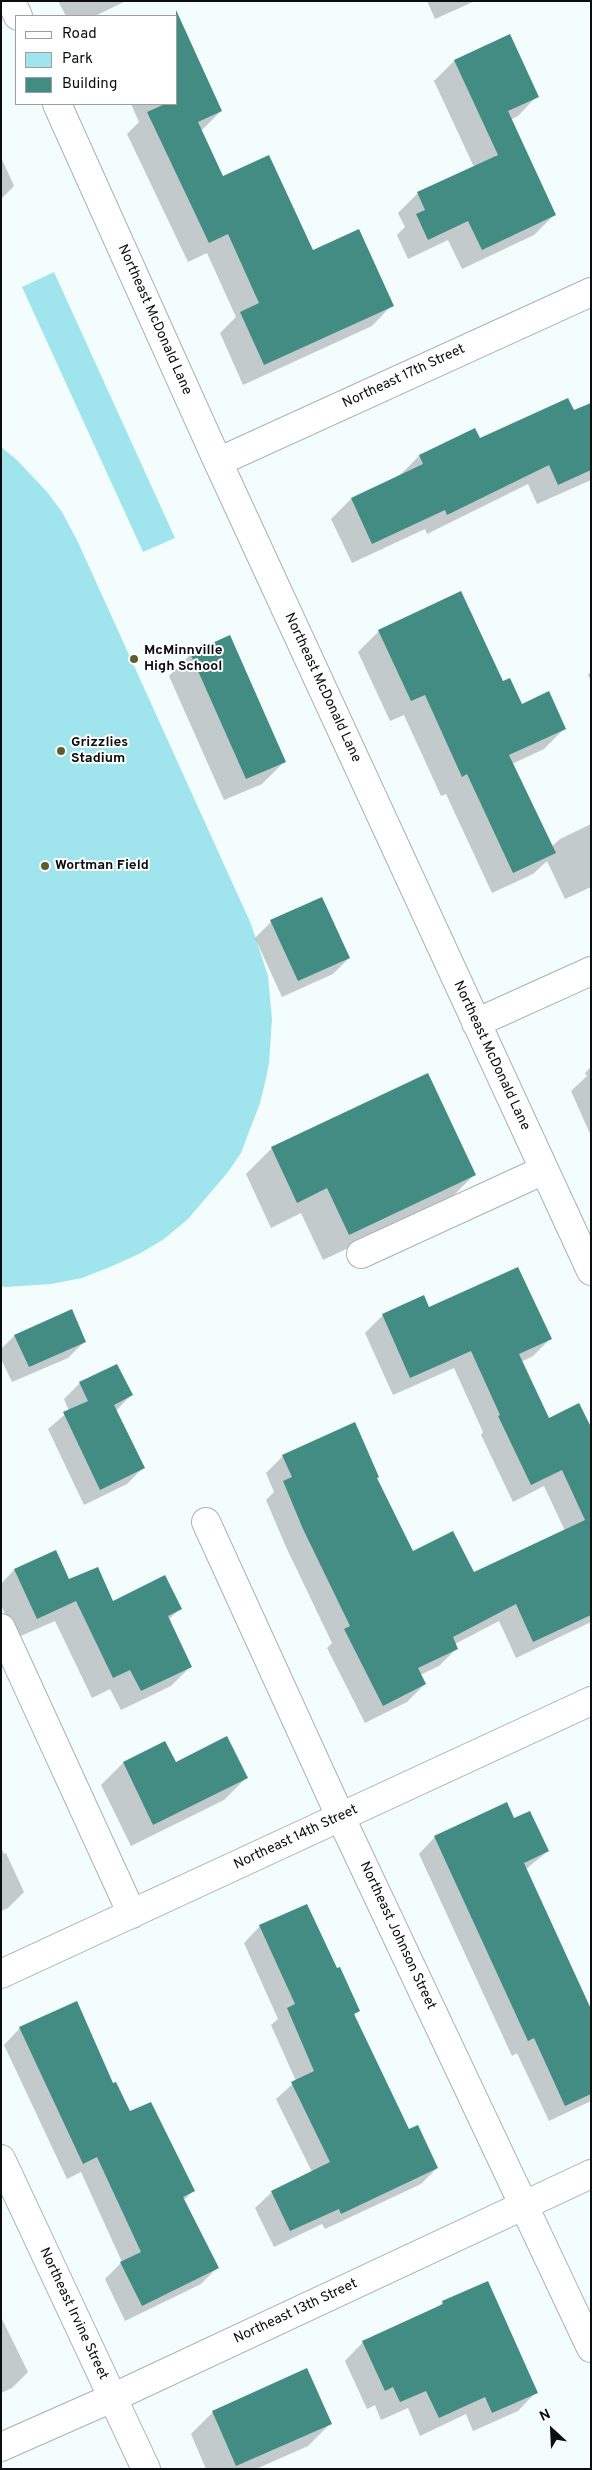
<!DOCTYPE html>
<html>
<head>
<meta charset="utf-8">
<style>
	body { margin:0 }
	#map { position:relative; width:592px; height:2470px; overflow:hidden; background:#f3fdfe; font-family:Overpass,sans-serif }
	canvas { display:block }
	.frame { position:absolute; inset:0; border:2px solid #0b0e0e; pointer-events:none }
	.legend { position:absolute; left:15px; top:15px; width:162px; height:90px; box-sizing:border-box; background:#fff; border:1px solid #9d9f9f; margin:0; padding:6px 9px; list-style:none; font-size:15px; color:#0b0e0e }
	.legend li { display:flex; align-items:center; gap:10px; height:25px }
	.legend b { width:25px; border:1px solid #9d9f9f }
	.north { position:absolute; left:527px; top:2405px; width:50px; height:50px; -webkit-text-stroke:4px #fff; paint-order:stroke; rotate:335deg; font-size:14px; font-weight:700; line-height:20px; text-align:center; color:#0b0e0e }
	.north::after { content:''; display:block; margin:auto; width:18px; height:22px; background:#0b0e0e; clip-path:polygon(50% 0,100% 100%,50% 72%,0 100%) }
</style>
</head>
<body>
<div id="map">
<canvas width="592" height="2470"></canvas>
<div class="frame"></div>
<ul class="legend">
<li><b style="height:6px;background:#fff"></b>Road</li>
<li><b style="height:14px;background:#a0e5ed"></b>Park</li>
<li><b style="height:14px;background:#438c84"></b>Building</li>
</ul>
<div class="north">N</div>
</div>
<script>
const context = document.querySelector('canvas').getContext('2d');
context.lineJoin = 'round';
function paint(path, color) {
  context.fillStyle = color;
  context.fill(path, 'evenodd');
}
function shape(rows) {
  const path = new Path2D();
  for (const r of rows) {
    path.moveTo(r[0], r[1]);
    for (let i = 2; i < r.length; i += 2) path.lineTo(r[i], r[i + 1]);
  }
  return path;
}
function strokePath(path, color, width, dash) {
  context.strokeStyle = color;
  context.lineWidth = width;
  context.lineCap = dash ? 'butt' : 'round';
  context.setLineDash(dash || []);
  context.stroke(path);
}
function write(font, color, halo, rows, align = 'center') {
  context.font = font + ' Overpass,sans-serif';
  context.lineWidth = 4;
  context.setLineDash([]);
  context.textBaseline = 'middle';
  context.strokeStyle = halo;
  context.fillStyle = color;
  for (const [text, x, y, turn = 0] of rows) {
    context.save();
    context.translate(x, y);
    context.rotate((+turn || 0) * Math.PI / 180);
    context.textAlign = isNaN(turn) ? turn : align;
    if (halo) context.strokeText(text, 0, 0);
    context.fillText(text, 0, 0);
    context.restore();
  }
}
paint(shape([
	[54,272,175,538,143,552,22,287],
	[1,447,17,460,48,493,62,512,77,540,251,924,268,976,272,1019,269,1063,265,1083,260,1103,241,1153,228,1172,188,1219,164,1239,139,1254,110,1267,82,1278,51,1284,6,1287,1,1286]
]), '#a0e5ed');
paint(shape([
	[58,1,126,1,95,16,66,16],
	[427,1,475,1,435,19],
	[509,35,537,96,518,116,510,120,554,215,534,235,462,269,448,240,408,259,397,235,405,227,398,213,418,193,474,167,434,81,454,61],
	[131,104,176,104,221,111,201,131,223,178,313,252,392,305,372,326,243,385,220,333,236,317,207,253,188,262,127,134,139,122],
	[1,157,14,186,1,199],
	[591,404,591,480,537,504,528,484,427,534,425,529,352,563,331,519,351,499,399,476,419,456,573,412],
	[379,631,502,683,521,706,565,728,544,749,512,764,551,847,560,839,591,824,591,887,565,899,547,861,533,874,492,893,446,794,441,796,404,715,390,721,358,652],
	[191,654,284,762,262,784,224,800,169,676],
	[591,671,591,681,588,675],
	[271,922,349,958,333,974,282,997,255,938],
	[591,1067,591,1136,571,1091,587,1076,585,1073],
	[272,1148,474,1175,448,1201,323,1260,301,1213,271,1228,246,1174],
	[423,1297,428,1309,550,1339,533,1356,521,1362,548,1419,591,1431,591,1622,516,1658,499,1621,455,1644,457,1648,439,1666,420,1675,425,1684,407,1702,365,1723,327,1648,332,1643,286,1547,266,1500,274,1492,266,1473,283,1456,412,1553,473,1574,565,1531,544,1486,513,1502,481,1435,483,1432,454,1368,393,1395,365,1333,383,1315],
	[71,1311,85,1341,68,1358,12,1382,1,1359,1,1349,14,1336],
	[80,1383,131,1395,116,1411,143,1468,127,1484,84,1505,48,1429,69,1411,64,1399],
	[55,1552,69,1581,113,1602,180,1609,168,1620,191,1666,171,1686,121,1710,110,1689,92,1698,55,1621,16,1638,1,1605,1,1584,14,1570],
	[165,1743,175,1763,246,1778,224,1800,131,1846,101,1785,123,1763],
	[514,1820,548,1851,526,1869,591,2011,591,2101,549,2121,517,2053,512,2056,419,1854,435,1837],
	[1,1848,4,1854,6,1853,24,1892,8,1908,1,1911],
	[260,1926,336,1970,358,2011,353,2016,408,2131,437,2168,421,2184,325,2229,322,2224,274,2247,255,2208,272,2192,312,2172,276,2099,296,2081,271,2025,278,2019,244,1943],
	[20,2028,113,2084,130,2113,193,2191,184,2200,217,2268,201,2284,125,2321,105,2279,122,2262,81,2172,67,2179,4,2045],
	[487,2282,536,2392,518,2411,473,2431,466,2414,420,2436,408,2408,381,2420,375,2405,367,2409,345,2361,363,2342,436,2309,442,2303],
	[1,2317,28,2372,12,2388,1,2393],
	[213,2412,330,2424,308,2446,256,2469,206,2469,191,2434]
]), '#0003');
paint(shape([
	[176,10,222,111,198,122,223,176,269,155,313,250,359,229,394,306,264,365,240,312,259,303,228,234,209,243,147,112,165,104,176,104],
	[510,34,539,97,508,111,556,215,482,250,468,221,428,240,416,214,425,210,417,192,498,155,454,60],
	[568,398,574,410,591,403,591,470,558,485,549,465,447,515,445,510,372,544,351,498,423,464,419,455,475,428,480,438],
	[461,591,503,681,510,678,522,704,549,691,566,729,509,755,556,853,513,873,467,774,462,777,425,695,411,701,378,630],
	[230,635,286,762,246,779,190,653],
	[322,897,350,958,298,981,270,920],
	[428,1073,476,1175,349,1235,327,1188,297,1203,271,1147],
	[518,1267,552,1339,519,1354,549,1418,579,1403,591,1427,591,1615,533,1642,516,1604,453,1637,458,1649,418,1668,426,1684,383,1706,344,1629,350,1626,303,1529,283,1481,292,1477,282,1455,355,1422,379,1477,377,1478,413,1551,453,1531,474,1572,585,1520,562,1470,531,1485,498,1416,500,1415,471,1351,410,1378,382,1314,424,1295,429,1307],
	[72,1309,86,1342,29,1367,14,1335],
	[117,1364,133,1395,114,1405,145,1468,100,1490,63,1412,88,1401,79,1382],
	[56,1550,69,1579,98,1567,113,1601,165,1575,182,1609,168,1616,192,1667,141,1691,130,1670,113,1678,76,1601,37,1619,14,1569],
	[227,1736,248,1778,153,1825,123,1762,165,1741,176,1762],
	[507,1802,514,1818,530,1811,549,1851,524,1863,591,2009,591,2094,565,2106,534,2038,528,2041,434,1836],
	[307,1904,337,1968,340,1967,360,2011,354,2014,409,2129,418,2125,438,2168,341,2214,339,2209,290,2231,271,2191,330,2162,291,2082,314,2071,287,2008,295,2004,259,1925],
	[77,2001,113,2083,116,2082,130,2111,151,2102,195,2191,183,2197,219,2268,142,2306,120,2262,141,2252,97,2157,83,2164,19,2027],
	[488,2281,538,2393,492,2413,485,2397,439,2418,426,2391,400,2402,393,2387,385,2391,362,2341,443,2304,442,2301],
	[307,2368,332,2424,236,2466,212,2411]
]), '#438c84');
const minor = shape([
	[11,1,18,16],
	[57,104,218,462,591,1271],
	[218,462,591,292],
	[476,1023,591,971],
	[361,1254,544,1170],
	[206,1522,341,1818,591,2348],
	[1,1628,132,1914],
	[1,1974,591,1701],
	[1,2159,146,2469],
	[1,2447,112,2398,591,2174]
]);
strokePath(minor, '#a9b2b3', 30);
strokePath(minor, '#fff', 28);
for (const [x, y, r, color] of [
	[134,659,5,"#5c5e2b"],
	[61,751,5,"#5c5e2b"],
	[45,866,5,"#5c5e2b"]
]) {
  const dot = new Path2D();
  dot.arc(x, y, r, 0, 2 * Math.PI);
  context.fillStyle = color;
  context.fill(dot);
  strokePath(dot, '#fff', 2);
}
write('14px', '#0b0e0e', '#fff', [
	["Northeast McDonald Lane",154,320,66],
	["Northeast 17th Street",404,377,-25],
	["Northeast McDonald Lane",322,688,65],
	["Northeast McDonald Lane",491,1056,65],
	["Northeast 14th Street",296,1838,-25],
	["Northeast Johnson Street",397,1936,65],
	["Northeast 13th Street",296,2312,-25],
	["Northeast Irvine Street",73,2314,65]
]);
write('bold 14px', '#0b0e0e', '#fff', [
	["McMinnville",144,651],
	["High School",144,667],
	["Grizzlies",71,743],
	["Stadium",71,759],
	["Wortman Field",55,866]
], 'left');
</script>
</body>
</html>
